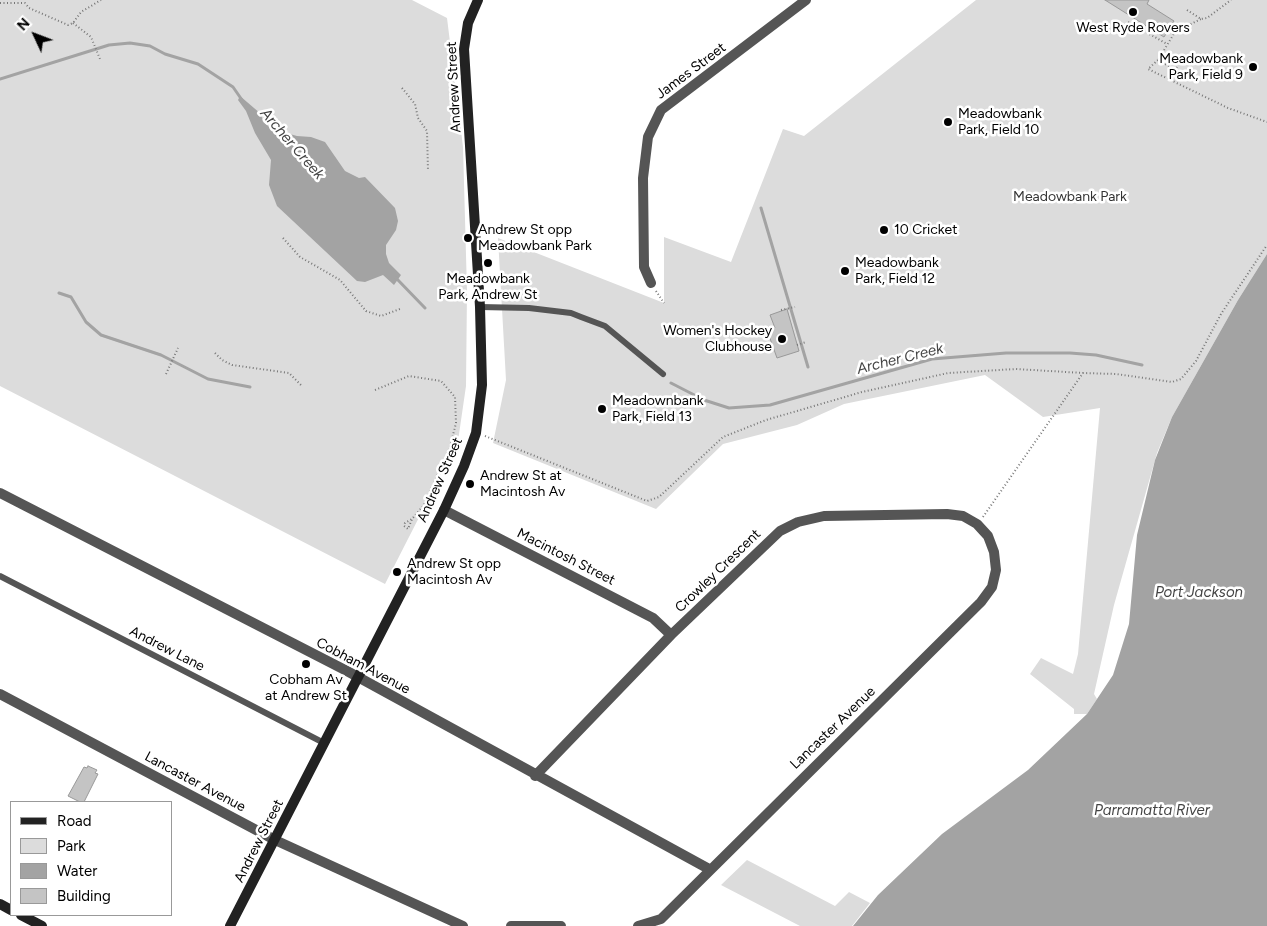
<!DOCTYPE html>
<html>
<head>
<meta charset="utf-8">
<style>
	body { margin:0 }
	#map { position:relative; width:1267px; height:926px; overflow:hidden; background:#fff; font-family:Figtree,sans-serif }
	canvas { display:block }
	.legend { position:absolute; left:10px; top:801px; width:162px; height:115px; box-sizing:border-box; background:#fff; border:1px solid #999; margin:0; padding:6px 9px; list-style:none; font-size:15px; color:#000 }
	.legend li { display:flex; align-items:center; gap:10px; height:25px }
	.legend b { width:25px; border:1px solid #999 }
	.north { position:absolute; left:10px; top:10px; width:50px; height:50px; -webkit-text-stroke:4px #fff; paint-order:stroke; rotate:313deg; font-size:14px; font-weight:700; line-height:20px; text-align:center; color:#000 }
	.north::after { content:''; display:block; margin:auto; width:18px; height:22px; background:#000; clip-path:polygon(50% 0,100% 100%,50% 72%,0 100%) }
</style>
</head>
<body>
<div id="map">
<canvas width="1267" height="926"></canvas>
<ul class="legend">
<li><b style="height:6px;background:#222"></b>Road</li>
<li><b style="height:14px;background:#dcdcdc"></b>Park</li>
<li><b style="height:14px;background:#a3a3a3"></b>Water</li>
<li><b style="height:14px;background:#c4c4c4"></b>Building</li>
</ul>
<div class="north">N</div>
</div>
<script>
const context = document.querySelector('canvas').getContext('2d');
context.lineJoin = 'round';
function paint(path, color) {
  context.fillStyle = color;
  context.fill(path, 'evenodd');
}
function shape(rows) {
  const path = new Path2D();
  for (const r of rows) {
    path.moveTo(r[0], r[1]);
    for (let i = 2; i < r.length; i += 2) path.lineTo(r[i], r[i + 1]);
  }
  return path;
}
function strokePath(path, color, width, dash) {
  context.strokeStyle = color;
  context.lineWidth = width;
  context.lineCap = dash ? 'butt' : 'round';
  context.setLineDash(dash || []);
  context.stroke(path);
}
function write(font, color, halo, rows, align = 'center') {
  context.font = font + ' Figtree,sans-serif';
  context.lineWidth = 5;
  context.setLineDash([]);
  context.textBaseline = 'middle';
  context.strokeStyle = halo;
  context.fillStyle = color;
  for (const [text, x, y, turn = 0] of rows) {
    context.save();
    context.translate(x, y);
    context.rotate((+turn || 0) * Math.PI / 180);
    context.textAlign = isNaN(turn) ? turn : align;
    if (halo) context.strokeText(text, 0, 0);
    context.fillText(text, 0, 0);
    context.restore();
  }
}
paint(shape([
	[0,0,412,0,447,18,463,147,467,291,466,386,458,441,385,584,0,386],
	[976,0,1267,0,1267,254,1238,300,1172,417,1157,453,1114,605,1094,694,1097,699,1087,714,1074,714,1074,709,1030,674,1041,658,1073,674,1078,654,1100,408,1043,417,985,375,844,404,797,425,723,444,656,509,493,443,506,380,498,238,664,303,664,237,731,262,783,129,804,136],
	[747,860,835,906,849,892,870,903,852,926,800,926,721,885]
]), '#dcdcdc');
paint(shape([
	[240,96,261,114,263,122,272,129,297,136,311,137,325,142,345,171,359,178,365,177,395,208,398,221,396,230,386,245,386,254,389,263,401,275,394,285,383,275,365,282,357,281,277,206,269,185,271,160,255,133,246,111,238,100],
	[1267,254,1267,926,853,926,878,895,942,834,1028,770,1087,714,1113,675,1129,624,1137,535,1155,460,1172,417,1238,300]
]), '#a3a3a3');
strokePath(shape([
	[0,79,109,45,130,43,150,46,165,54,198,64,233,87,242,100],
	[761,208,808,367],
	[396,278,425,308],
	[59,293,71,297,86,322,101,335,161,355,208,379,250,387],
	[671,383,704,400,729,408,770,405,932,359,1006,353,1070,353,1096,355,1142,365]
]), '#a3a3a3', 3);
const building = shape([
	[1105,0,1149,0,1147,4,1174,21,1164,37,1105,0],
	[787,309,799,351,777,358,767,330,775,328,770,315,787,309],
	[88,766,97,770,95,773,98,774,84,802,80,802,68,796,84,767,87,768,88,766]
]);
paint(building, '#c4c4c4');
strokePath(building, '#999', 1);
strokePath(shape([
	[0,3,25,3,29,8,68,25,73,23,81,12,101,0],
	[1187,10,1201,19,1207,18,1231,0],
	[1128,22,1167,44],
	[73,23,91,37,100,59],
	[1158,60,1148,69,1228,108,1267,122],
	[1177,67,1175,70,1158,60,1175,32,1201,19],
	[402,88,415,104,418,118,427,131,428,171],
	[283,238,300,257,340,280,366,311,381,316,400,309],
	[656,291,664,303],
	[781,310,795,307],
	[797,345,806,342],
	[215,353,222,360,232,365,289,373,302,386],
	[166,374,178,348],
	[375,390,409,376,441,381,455,397,456,423,450,447,424,505,412,519,405,523,404,526,408,529,412,519],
	[485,436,647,501,659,497,723,437,766,420,862,392,948,373,1016,369,1083,373],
	[983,517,1083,373,1116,374,1172,382,1181,379,1196,361,1221,314,1267,245]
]), '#777', 2, [1, 2.5]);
strokePath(shape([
	[480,307,529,308,571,313,581,317,605,326,663,374],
	[0,576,324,743]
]), '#555', 6);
strokePath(shape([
	[651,283,644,267,643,178,648,137,661,110,806,0],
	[0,493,347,671,709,869],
	[444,510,653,618,671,635],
	[0,694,275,840,463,926],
	[535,776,671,635,780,531,798,522,824,516,947,514,963,516,977,524,988,536,994,552,996,570,992,587,981,602,661,919,638,926],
	[511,926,561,926]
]), '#555', 10);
strokePath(shape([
	[0,904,11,910],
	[21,915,42,926],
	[230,926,444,510,464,466,476,433,482,385,480,307,464,49,468,23,478,0]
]), '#222', 10);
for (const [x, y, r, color] of [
	[1133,12,5,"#000"],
	[1253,67,5,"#000"],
	[948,122,5,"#000"],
	[884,230,5,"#000"],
	[468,238,5,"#000"],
	[488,263,5,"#000"],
	[845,271,5,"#000"],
	[782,339,5,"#000"],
	[602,409,5,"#000"],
	[470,484,5,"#000"],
	[397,572,5,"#000"],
	[306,664,5,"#000"]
]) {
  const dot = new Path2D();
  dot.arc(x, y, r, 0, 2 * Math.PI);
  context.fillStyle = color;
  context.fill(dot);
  strokePath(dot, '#fff', 2);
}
write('14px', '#000', '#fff', [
	["West Ryde Rovers",1133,28,"center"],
	["Meadowbank",1243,59,"right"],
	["Park, Field 9",1243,75,"right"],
	["Meadowbank",958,114],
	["Park, Field 10",958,130],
	["Andrew St opp",478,230],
	["Meadowbank Park",478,246],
	["10 Cricket",894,230],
	["Meadowbank",855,263],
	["Park, Field 12",855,279],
	["Meadowbank",488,279,"center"],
	["Park, Andrew St",488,295,"center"],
	["Women's Hockey",772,331,"right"],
	["Clubhouse",772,347,"right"],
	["Meadownbank",612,401],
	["Park, Field 13",612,417],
	["Andrew St at",480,476],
	["Macintosh Av",480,492],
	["Andrew St opp",407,564],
	["Macintosh Av",407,580],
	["Cobham Av",306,680,"center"],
	["at Andrew St",306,696,"center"]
], 'left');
write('14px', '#000', '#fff', [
	["James Street",691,71,-37],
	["Andrew Street",454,87,-93],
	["Andrew Street",440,480,-66],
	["Macintosh Street",566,557,27],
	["Crowley Crescent",718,571,-44],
	["Andrew Lane",167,649,27],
	["Cobham Avenue",363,666,28],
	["Lancaster Avenue",833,728,-44],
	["Lancaster Avenue",195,782,28],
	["Andrew Street",259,841,-63]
]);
write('14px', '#333', '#fff', [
	["Meadowbank Park",1070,197]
]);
write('italic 15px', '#444', '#fff', [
	["Archer Creek",292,144,49],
	["Archer Creek",900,359,-14],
	["Port Jackson",1199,593],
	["Parramatta River",1152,811]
]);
</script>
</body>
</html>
